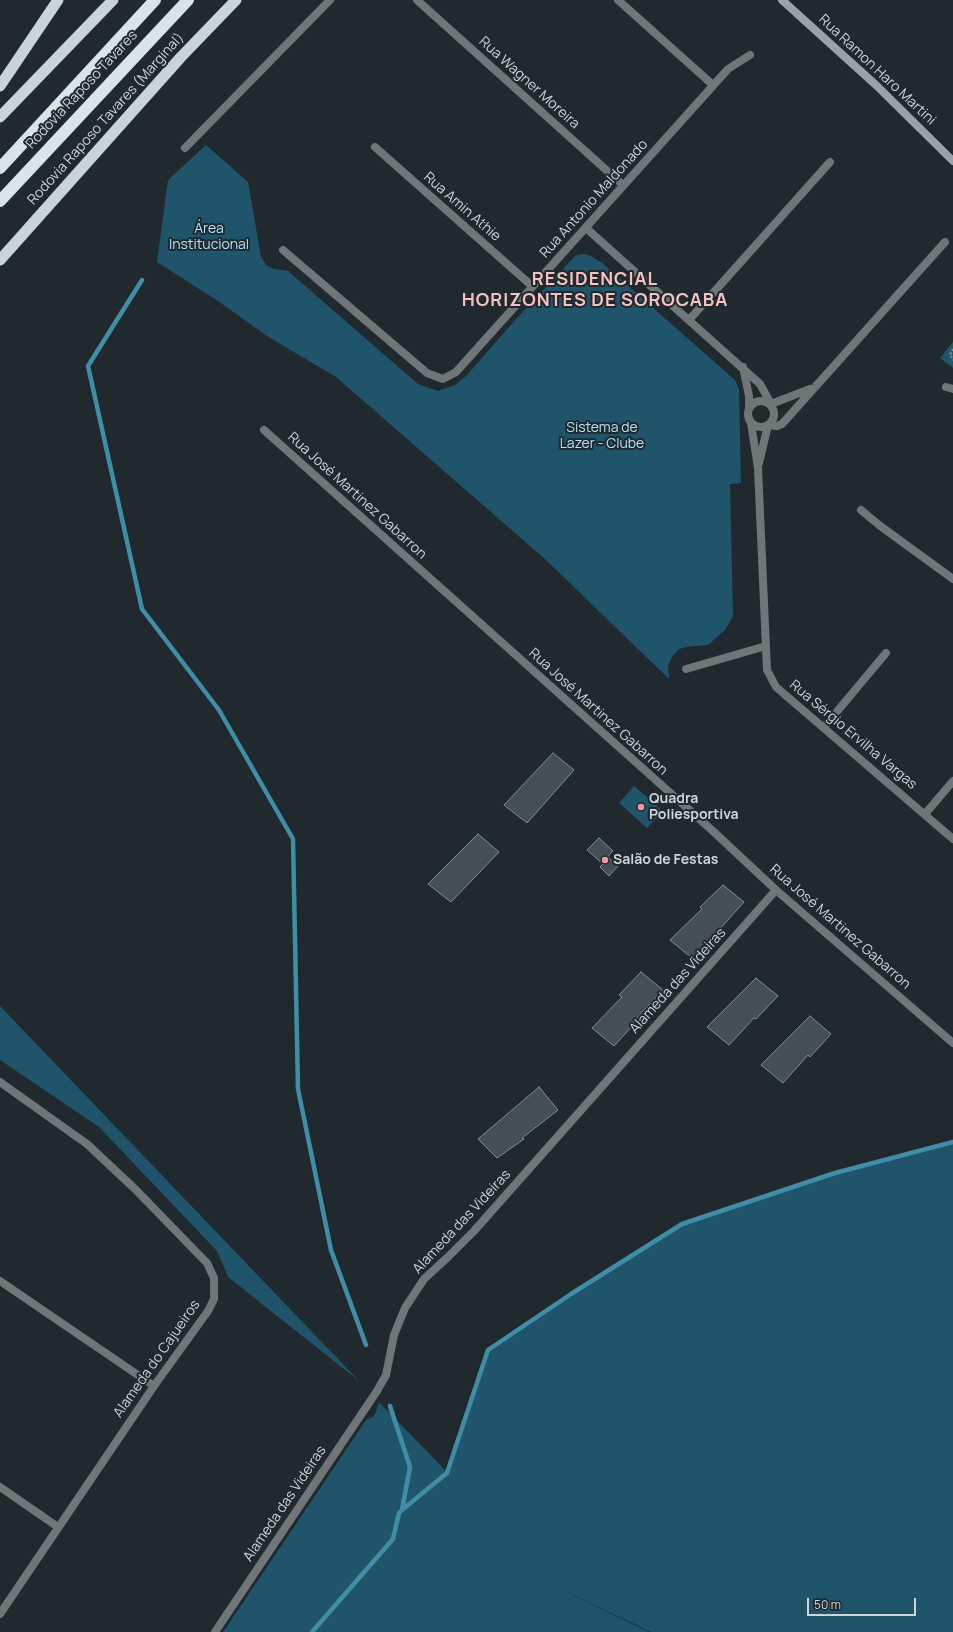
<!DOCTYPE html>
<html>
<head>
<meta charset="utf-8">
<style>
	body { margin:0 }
	#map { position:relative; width:953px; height:1632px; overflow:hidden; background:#1f292e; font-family:Manrope,sans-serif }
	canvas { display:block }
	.scale { position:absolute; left:807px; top:1598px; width:109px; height:18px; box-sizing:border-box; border:2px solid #ced4d8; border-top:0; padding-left:5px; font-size:12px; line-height:14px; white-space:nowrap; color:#ced4d8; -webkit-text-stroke:3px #1f292e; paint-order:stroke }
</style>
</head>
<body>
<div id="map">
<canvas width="953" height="1632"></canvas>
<div class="scale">50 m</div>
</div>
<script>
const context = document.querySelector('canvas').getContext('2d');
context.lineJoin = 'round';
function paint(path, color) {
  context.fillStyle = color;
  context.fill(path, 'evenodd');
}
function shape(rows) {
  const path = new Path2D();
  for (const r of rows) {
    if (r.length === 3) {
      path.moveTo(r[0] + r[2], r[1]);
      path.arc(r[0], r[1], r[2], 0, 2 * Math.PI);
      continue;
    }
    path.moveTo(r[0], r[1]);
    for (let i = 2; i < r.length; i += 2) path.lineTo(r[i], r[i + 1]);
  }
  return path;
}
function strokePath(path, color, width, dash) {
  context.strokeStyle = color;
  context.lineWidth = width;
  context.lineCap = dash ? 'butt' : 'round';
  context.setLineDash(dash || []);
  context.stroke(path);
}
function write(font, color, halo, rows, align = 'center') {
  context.font = font + ' Manrope,sans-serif';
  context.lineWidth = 4;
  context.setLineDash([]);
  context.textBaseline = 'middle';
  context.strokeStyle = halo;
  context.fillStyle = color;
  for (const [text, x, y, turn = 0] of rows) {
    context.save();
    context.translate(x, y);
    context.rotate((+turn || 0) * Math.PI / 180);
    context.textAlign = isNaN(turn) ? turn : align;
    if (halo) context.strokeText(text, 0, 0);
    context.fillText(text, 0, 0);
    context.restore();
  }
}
paint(shape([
	[206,145,248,182,261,257,267,266,275,269,288,271,418,384,438,391,455,385,467,375,516,319,575,256,582,254,589,255,601,262,735,380,739,389,741,483,730,484,733,616,725,630,708,645,686,647,679,649,672,657,668,666,669,679,546,560,336,377,267,336,218,301,157,262,168,180],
	[953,342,953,368,940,358],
	[634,786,663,811,647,828,619,803],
	[0,1006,359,1381,228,1277,217,1251,99,1127,0,1060],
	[953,1142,953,1632,651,1632,548,1583,649,1632,223,1632,366,1420,373,1417,376,1412,379,1402,447,1472,488,1350,571,1294,682,1224,835,1173]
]), '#20546b');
strokePath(shape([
	[142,280,88,366,142,609,219,710,293,839,298,1089,331,1250,366,1345],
	[402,1510,447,1473,488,1350,571,1294,682,1224,835,1173,953,1142],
	[312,1632,393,1539,399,1513,402,1510,410,1467,390,1406]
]), '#408da8', 4.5);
const building = shape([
	[553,753,574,770,527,823,504,805,553,753],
	[478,834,499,852,451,902,428,884,478,834],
	[599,838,613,851,602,863,587,850,599,838],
	[609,858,618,866,609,876,600,867,609,858],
	[723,885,744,902,693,959,670,940,702,909,700,907,723,885],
	[641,972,663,990,633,1022,635,1023,614,1046,592,1028,622,997,619,995,641,972],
	[756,978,778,996,756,1019,754,1018,729,1045,707,1027,756,978],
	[810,1016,831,1034,810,1057,808,1055,783,1083,761,1065,810,1016],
	[539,1087,558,1110,522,1138,524,1139,497,1158,478,1139,539,1087]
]);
paint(building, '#444f54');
strokePath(building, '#818d93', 1);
strokePath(shape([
	[953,349,950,355,953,360]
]), '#7e868a', 2.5, [2, 2]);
strokePath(shape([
	[417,0,623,185],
	[618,0,713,85],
	[375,147,532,286],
	[185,148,330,0],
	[586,228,760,384,771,404,810,389],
	[283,250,427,373,443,379,456,372,728,69,750,55],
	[689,320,830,162],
	[743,367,749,396,749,406],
	[946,387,953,389],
	[761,414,13],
	[751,423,758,468,767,670,776,687,953,839],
	[264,430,714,832,776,890,953,1043],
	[759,463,768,425,777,426,782,424,945,242],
	[861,510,879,525,953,579],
	[686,669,766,646],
	[824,727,886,653],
	[925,814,953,781],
	[0,1082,87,1144,135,1189,207,1263,214,1278,214,1299,208,1311,154,1386,0,1614],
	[0,1281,154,1386],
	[0,1487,58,1527],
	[215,1632,377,1391,386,1375,394,1335,405,1308,424,1279,448,1257,474,1231,776,890]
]), '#707578', 8);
strokePath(shape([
	[782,0,877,86,953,161]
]), '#9aa2a6', 8);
strokePath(shape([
	[0,86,58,0],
	[0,117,113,0],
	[0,260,181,57,236,0]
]), '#c8d4da', 11);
strokePath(shape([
	[0,168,155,0],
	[0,201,188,0]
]), '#d7e4eb', 12);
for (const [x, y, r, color] of [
	[641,807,4,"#f59b9b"],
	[605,860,4,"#f59b9b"]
]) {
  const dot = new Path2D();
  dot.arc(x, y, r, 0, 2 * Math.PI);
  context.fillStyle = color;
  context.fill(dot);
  strokePath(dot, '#1f292e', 1.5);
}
write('14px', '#ced4d8', '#1f292e', [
	["Rua Ramon Haro Martini",877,70,43],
	["Rua Wagner Moreira",529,83,42],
	["Rodovia Raposo Tavares",82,90,-47],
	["Rodovia Raposo Tavares (Marginal)",106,119,-48],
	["Rua Antonio Maldonado",594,199,-48],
	["Rua Amin Athie",462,207,41],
	["Rua José Martinez Gabarron",357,496,42],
	["Rua José Martinez Gabarron",598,712,42],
	["Rua Sérgio Ervilha Vargas",853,735,40],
	["Rua José Martinez Gabarron",840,927,41],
	["Alameda das Videiras",678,981,-48],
	["Alameda das Videiras",462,1222,-47],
	["Alameda do Cajueiros",157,1359,-55],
	["Alameda das Videiras",285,1504,-56]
]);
write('14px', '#b1e3fc', '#1f292e', [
	["Área",209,229],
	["Institucional",209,245],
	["Sistema de",602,428],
	["Lazer - Clube",602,444]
]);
write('bold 14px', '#ced4d8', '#1f292e', [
	["Quadra",649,799],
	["Poliesportiva",649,815],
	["Salão de Festas",613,860]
], 'left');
context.letterSpacing = '1px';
write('bold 18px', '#f6c2c1', '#1f292e', [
	["RESIDENCIAL",595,280],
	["HORIZONTES DE SOROCABA",595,301]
]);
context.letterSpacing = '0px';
</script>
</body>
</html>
